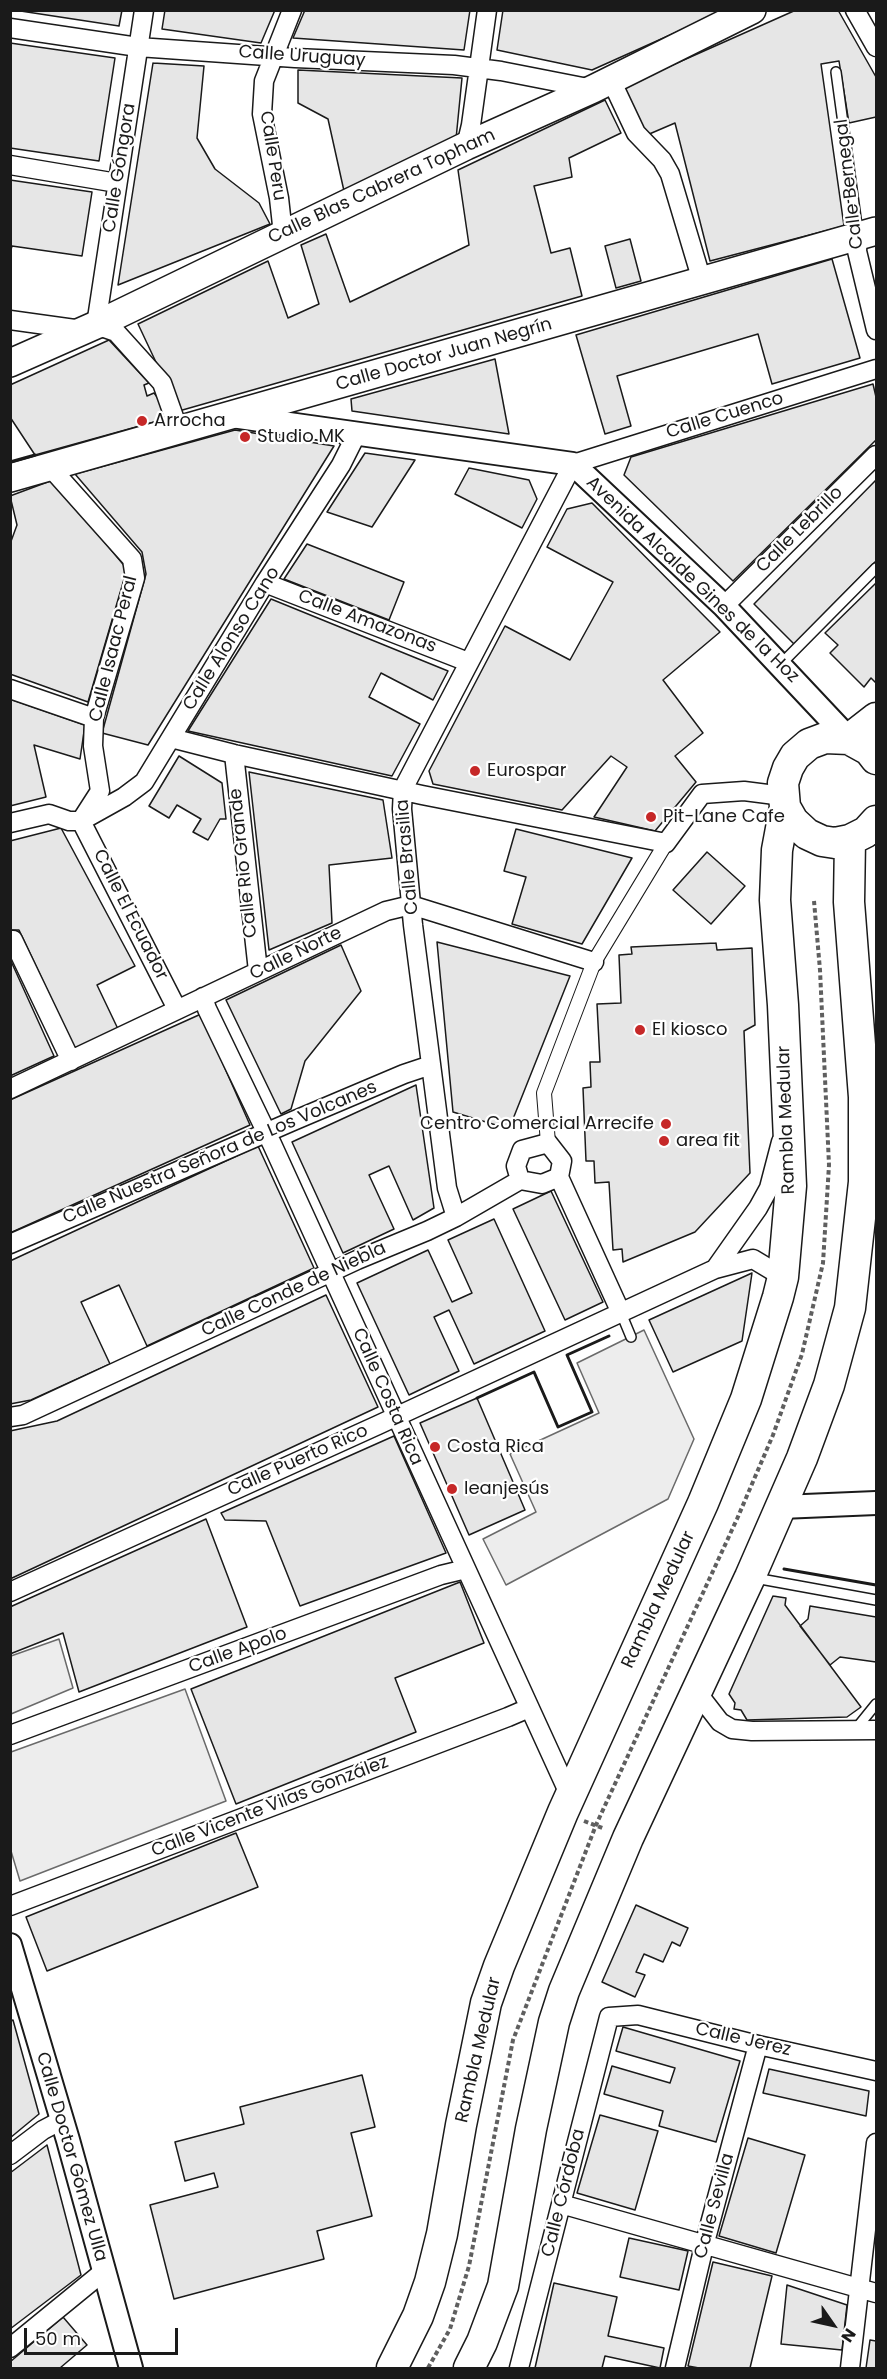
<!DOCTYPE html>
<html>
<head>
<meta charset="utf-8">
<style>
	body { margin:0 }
	#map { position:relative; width:887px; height:2379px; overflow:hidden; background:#fff; font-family:Poppins,sans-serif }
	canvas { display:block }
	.frame { position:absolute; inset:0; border:12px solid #1a1a1a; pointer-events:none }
	.north { position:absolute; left:803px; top:2295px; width:60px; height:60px; -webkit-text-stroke:4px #fff; paint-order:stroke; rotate:124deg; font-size:16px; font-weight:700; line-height:24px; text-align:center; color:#1a1a1a }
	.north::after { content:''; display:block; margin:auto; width:21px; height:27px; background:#1a1a1a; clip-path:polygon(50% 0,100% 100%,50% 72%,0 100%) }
	.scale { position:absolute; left:24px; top:2328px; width:154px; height:27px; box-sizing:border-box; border:3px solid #1a1a1a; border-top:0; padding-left:8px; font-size:18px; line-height:21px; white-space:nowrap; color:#1a1a1a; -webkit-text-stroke:4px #fff; paint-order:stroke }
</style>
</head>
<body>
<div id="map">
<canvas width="887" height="2379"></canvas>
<div class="frame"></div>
<div class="north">N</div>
<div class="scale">50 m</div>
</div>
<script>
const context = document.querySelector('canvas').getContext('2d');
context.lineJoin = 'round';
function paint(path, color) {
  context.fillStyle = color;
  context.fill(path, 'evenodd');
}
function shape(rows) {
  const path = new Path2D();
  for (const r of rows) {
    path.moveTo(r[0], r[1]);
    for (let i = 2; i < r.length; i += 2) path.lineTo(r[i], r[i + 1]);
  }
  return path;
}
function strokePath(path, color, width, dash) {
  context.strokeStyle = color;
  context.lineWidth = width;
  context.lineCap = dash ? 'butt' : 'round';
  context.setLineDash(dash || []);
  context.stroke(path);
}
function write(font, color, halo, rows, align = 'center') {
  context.font = font + ' Poppins,sans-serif';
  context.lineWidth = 4.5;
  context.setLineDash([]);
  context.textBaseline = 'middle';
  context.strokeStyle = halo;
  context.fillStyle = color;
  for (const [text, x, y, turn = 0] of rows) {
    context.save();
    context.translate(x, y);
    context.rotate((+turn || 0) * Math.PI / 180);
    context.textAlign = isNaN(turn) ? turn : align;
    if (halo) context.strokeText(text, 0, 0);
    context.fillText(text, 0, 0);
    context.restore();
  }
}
const parking = shape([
	[644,1330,694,1439,668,1499,506,1585,483,1539,536,1512,510,1454,599,1413,577,1363,644,1330],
	[59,1639,73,1688,11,1714,11,1656,59,1639],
	[185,1689,226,1801,20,1881,11,1851,11,1752,185,1689]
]);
paint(parking, '#ededed');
strokePath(parking, '#6a6a6a', 1.5);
const building = shape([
	[14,10,122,10,119,26,14,10],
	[165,10,275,10,261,43,162,29,165,10],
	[305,10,470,10,464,50,293,38,305,10],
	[503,10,726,10,592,70,497,50,503,10],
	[796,10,838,10,876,77,876,117,849,123,839,61,821,64,844,226,710,261,675,123,647,135,623,87,796,10],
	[10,43,115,58,99,161,10,148,10,43],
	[153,63,204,66,197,138,215,169,259,203,270,224,118,285,153,63],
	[298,70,462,78,456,139,344,191,328,119,298,103,298,70],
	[605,100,621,133,569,158,572,177,534,186,551,253,570,248,582,296,179,411,138,324,268,261,288,318,319,304,301,245,326,234,350,302,469,245,458,170,605,100],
	[10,180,92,192,82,256,12,246,10,253,10,180],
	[630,239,641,281,616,288,605,246,630,239],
	[832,259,860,358,772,384,758,334,617,376,631,426,605,434,576,335,832,259],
	[109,340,149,383,144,385,147,396,154,393,161,402,165,419,35,455,10,417,10,385,109,340],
	[495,359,509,434,352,411,351,399,495,359],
	[873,384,876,397,876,440,733,581,624,475,631,457,873,384],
	[235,430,334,446,148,745,102,733,146,574,142,552,75,474,235,430],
	[365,453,415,460,372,527,327,512,365,453],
	[469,468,529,480,537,499,522,528,455,494,469,468],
	[53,480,127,569,88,702,10,674,10,544,17,525,10,496,53,480],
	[876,480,876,561,794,644,754,604,876,480],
	[592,503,720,632,663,680,703,733,675,756,696,782,655,831,594,817,627,767,611,756,562,810,433,784,429,771,505,626,570,660,613,582,547,547,567,509,592,503],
	[307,544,404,582,389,620,284,579,307,544],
	[876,583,876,683,871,678,864,687,830,653,838,645,825,633,876,583],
	[271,599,448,671,433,700,381,673,369,697,420,724,392,776,188,731,271,599],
	[10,699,85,725,80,759,34,745,46,797,10,806,10,699],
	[179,756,222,783,226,819,220,819,208,840,193,832,201,819,177,805,169,818,149,806,179,756],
	[249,772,383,800,392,858,329,865,332,923,269,950,249,772],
	[61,828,135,966,97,985,118,1029,75,1049,19,930,10,930,10,841,61,828],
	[516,829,632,858,582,944,512,924,526,877,504,871,516,829],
	[707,852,745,886,711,924,673,890,707,852],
	[437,942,570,976,509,1129,453,1112,437,942],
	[716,943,717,950,752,948,755,1025,744,1031,750,1173,695,1232,623,1262,622,1249,613,1250,609,1182,595,1183,594,1161,586,1161,583,1088,591,1087,590,1062,600,1062,597,1004,621,1003,619,955,632,954,631,947,716,943],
	[341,945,361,991,305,1061,291,1109,281,1114,226,1000,341,945],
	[10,959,54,1056,10,1076,10,959],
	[201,1014,250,1125,10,1233,10,1100,201,1014],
	[416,1085,434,1208,413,1220,389,1166,369,1175,394,1229,343,1253,292,1142,416,1085],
	[258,1146,314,1268,147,1346,119,1285,81,1302,110,1364,31,1400,10,1404,10,1261,258,1146],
	[551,1191,603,1302,565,1320,513,1209,551,1191],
	[494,1219,545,1331,474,1364,449,1310,434,1317,459,1371,409,1395,357,1283,428,1250,452,1302,472,1293,448,1240,494,1219],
	[752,1273,742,1341,673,1372,649,1320,752,1273],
	[326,1295,378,1407,10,1579,10,1431,57,1421,326,1295],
	[477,1398,525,1510,469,1535,420,1423,477,1398],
	[394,1436,446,1553,300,1606,266,1521,225,1520,221,1513,394,1436],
	[206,1519,247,1627,79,1692,63,1633,10,1654,10,1607,206,1519],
	[460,1582,484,1643,395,1678,416,1732,236,1804,191,1689,460,1582],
	[773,1596,786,1598,785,1605,861,1707,847,1717,747,1720,741,1710,734,1709,735,1703,729,1694,773,1596],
	[810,1606,876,1617,876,1662,840,1657,830,1665,800,1626,808,1619,810,1606],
	[236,1833,258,1887,47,1971,26,1917,236,1833],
	[636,1905,688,1928,680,1946,672,1942,663,1962,644,1954,636,1972,645,1975,635,1997,602,1982,636,1905],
	[13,2020,39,2114,10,2138,10,2021,13,2020],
	[623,2027,740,2061,716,2142,659,2126,663,2111,604,2094,612,2066,670,2083,675,2068,616,2051,623,2027],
	[769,2069,869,2091,866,2116,763,2093,769,2069],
	[362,2075,375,2127,351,2133,372,2216,317,2231,324,2259,174,2299,150,2205,218,2187,214,2173,185,2181,175,2142,244,2124,240,2107,362,2075],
	[600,2115,658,2131,635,2210,577,2193,600,2115],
	[748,2138,805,2155,776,2253,719,2236,748,2138],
	[47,2145,81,2275,10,2329,10,2173,47,2145],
	[629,2238,688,2251,679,2290,620,2277,629,2238],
	[713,2262,772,2276,750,2368,699,2368,688,2366,713,2262],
	[554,2283,617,2297,608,2336,664,2348,660,2368,605,2356,602,2368,535,2368,554,2283],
	[787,2285,847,2305,842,2350,781,2344,787,2285],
	[63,2317,87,2345,60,2368,10,2368,10,2362,63,2317],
	[870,2340,876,2341,876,2368,866,2368,870,2340]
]);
paint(building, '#e6e6e6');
strokePath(building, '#1a1a1a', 1.5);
const service = shape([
	[836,72,858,233],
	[781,664,876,568],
	[621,1313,631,1337],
	[755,1578,876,1600],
	[855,1730,876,1704]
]);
const pedestrian = shape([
	[548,1143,544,1093,594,962,666,843]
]);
const minor = shape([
	[144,10,96,325,116,332,162,383,179,431],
	[855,10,876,47],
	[10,28,138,47,295,58,454,65,501,71,593,89],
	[611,80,636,133,662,160,670,174,702,281],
	[466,146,471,125,487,10],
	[10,165,117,183],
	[283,234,279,198,262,114,264,81,292,10],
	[858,236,857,251,876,330],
	[10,320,82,330],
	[50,467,132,559,135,578,94,718,93,746,100,791,82,819],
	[265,583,468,662],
	[724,606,876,455],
	[10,689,94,718],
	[171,738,234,754,422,795,666,843,702,794,744,791,783,796],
	[234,754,258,971],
	[81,821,177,1009],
	[10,823,49,814,69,821,81,821,124,797,144,782,265,583,341,465,357,433],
	[10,940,13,940,71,1061],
	[203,997,207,1009,272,1144,570,1796],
	[10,1089,386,911,411,905,594,962],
	[520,1180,516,1166,522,1150,548,1143,562,1161,559,1177,621,1313],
	[520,1180,542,1184,559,1177],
	[456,1217,447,1188,413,925,402,809,403,789,573,464,876,369],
	[10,1244,293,1121,404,1074,431,1065],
	[715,1269,758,1208,769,1188,781,1142],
	[10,1417,23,1415,357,1260,427,1231,456,1217,520,1180],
	[10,1592,378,1425,715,1269,753,1259,783,1277],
	[696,1691,720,1722,732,1729,752,1731,876,1730],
	[10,1735,441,1575,466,1569],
	[10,1906,508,1717,529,1708],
	[10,2155,43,2130,62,2120],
	[561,2204,876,2293],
	[10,2348,103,2272],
	[519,2368,609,2017,638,2015,758,2045,876,2071],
	[675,2368,704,2246,758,2045],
	[850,2368,876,2143]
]);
const tertiary = shape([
	[232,416,573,464,724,606,849,739,876,737],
	[781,1507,876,1503],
	[10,1945,68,2140,131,2368]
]);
const secondary = shape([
	[10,363,96,325,466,146,593,89,752,10],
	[10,478,876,231]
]);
const primary = shape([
	[849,739,876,718],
	[876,759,869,750,849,739,825,738,809,744,795,756,788,768,783,783,785,807,793,821,807,834,822,841,835,843,850,840,866,832,876,821],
	[392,2368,418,2316,430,2282,442,2234,461,2125,486,2003,499,1966,563,1812,703,1503,746,1399,778,1297,783,1277,791,1186,783,1005,775,900,777,850,785,807],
	[469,2368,482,2342,503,2286,531,2129,554,2022,564,1991,628,1838,750,1577,802,1458,829,1385,850,1308,864,1182,864,1097,849,902,850,840]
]);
strokePath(service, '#1a1a1a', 12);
strokePath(pedestrian, '#1a1a1a', 16);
strokePath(minor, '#1a1a1a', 21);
strokePath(tertiary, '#1a1a1a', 26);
strokePath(secondary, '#1a1a1a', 30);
strokePath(primary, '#1a1a1a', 33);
strokePath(shape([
	[584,1821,605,1829],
	[428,2368,450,2329,469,2266,513,2040,596,1825,737,1519,773,1435,802,1354,823,1263,829,1165,820,970,814,901]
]), '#5f5f5f', 4, [4.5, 3]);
strokePath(service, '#fff', 9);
strokePath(pedestrian, '#fff', 14);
strokePath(minor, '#fff', 18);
strokePath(tertiary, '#fff', 22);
strokePath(secondary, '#fff', 27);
strokePath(primary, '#fff', 30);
strokePath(shape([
	[10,462,35,455],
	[477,1398,534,1372,558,1427,592,1412,567,1355,609,1336],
	[784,1569,876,1585]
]), '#1a1a1a', 3);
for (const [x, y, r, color] of [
	[142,421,6,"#c62828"],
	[245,437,6,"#c62828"],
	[475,771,6,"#c62828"],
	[651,817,6,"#c62828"],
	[640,1030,6,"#c62828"],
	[666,1124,6,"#c62828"],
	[664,1141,6,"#c62828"],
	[435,1447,6,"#c62828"],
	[452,1489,6,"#c62828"]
]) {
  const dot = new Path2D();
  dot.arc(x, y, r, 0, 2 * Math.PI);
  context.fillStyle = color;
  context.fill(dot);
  strokePath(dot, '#fff', 2);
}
write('18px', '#1a1a1a', '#fff', [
	["Calle Uruguay",302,57,4],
	["Calle Peru",272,156,81],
	["Calle Góngora",120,168,-81],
	["Calle Bernegal",850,184,-97],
	["Calle Blas Cabrera Topham",382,187,-25],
	["Calle Doctor Juan Negrín",444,355,-16],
	["Calle Cuenco",725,416,-17],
	["Calle Lebrillo",800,530,-45],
	["Avenida Alcalde Gines de la Hoz",692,580,44],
	["Calle Amazonas",367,622,21],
	["Calle Alonso Cano",232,639,-58],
	["Calle Isaac Peral",114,649,-76],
	["Calle Brasilia",408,857,-95],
	["Calle Rio Grande",244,863,-96],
	["Calle El Ecuador",130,915,63],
	["Calle Norte",296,954,-26],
	["Rambla Medular",787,1120,-92],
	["Calle Nuestra Señora de Los Volcanes",220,1153,-23],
	["Calle Conde de Niebla",294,1290,-25],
	["Calle Costa Rica",387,1397,66],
	["Calle Puerto Rico",298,1461,-24],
	["Rambla Medular",659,1600,-65],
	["Calle Apolo",238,1651,-20],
	["Calle Vicente Vilas González",270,1807,-21],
	["Calle Jerez",743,2040,13],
	["Rambla Medular",479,2050,-77],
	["Calle Doctor Gómez Ulla",71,2157,74],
	["Calle Córdoba",564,2193,-76],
	["Calle Sevilla",715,2206,-75]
]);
write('18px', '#1a1a1a', '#fff', [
	["Arrocha",154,421],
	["Studio MK",257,437],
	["Eurospar",487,771],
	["Pit-Lane Cafe",663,817],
	["El kiosco",652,1030],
	["Centro Comercial Arrecife",654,1124,"right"],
	["area fit",676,1141],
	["Costa Rica",447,1447],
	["Ieanjesús",464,1489]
], 'left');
</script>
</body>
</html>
